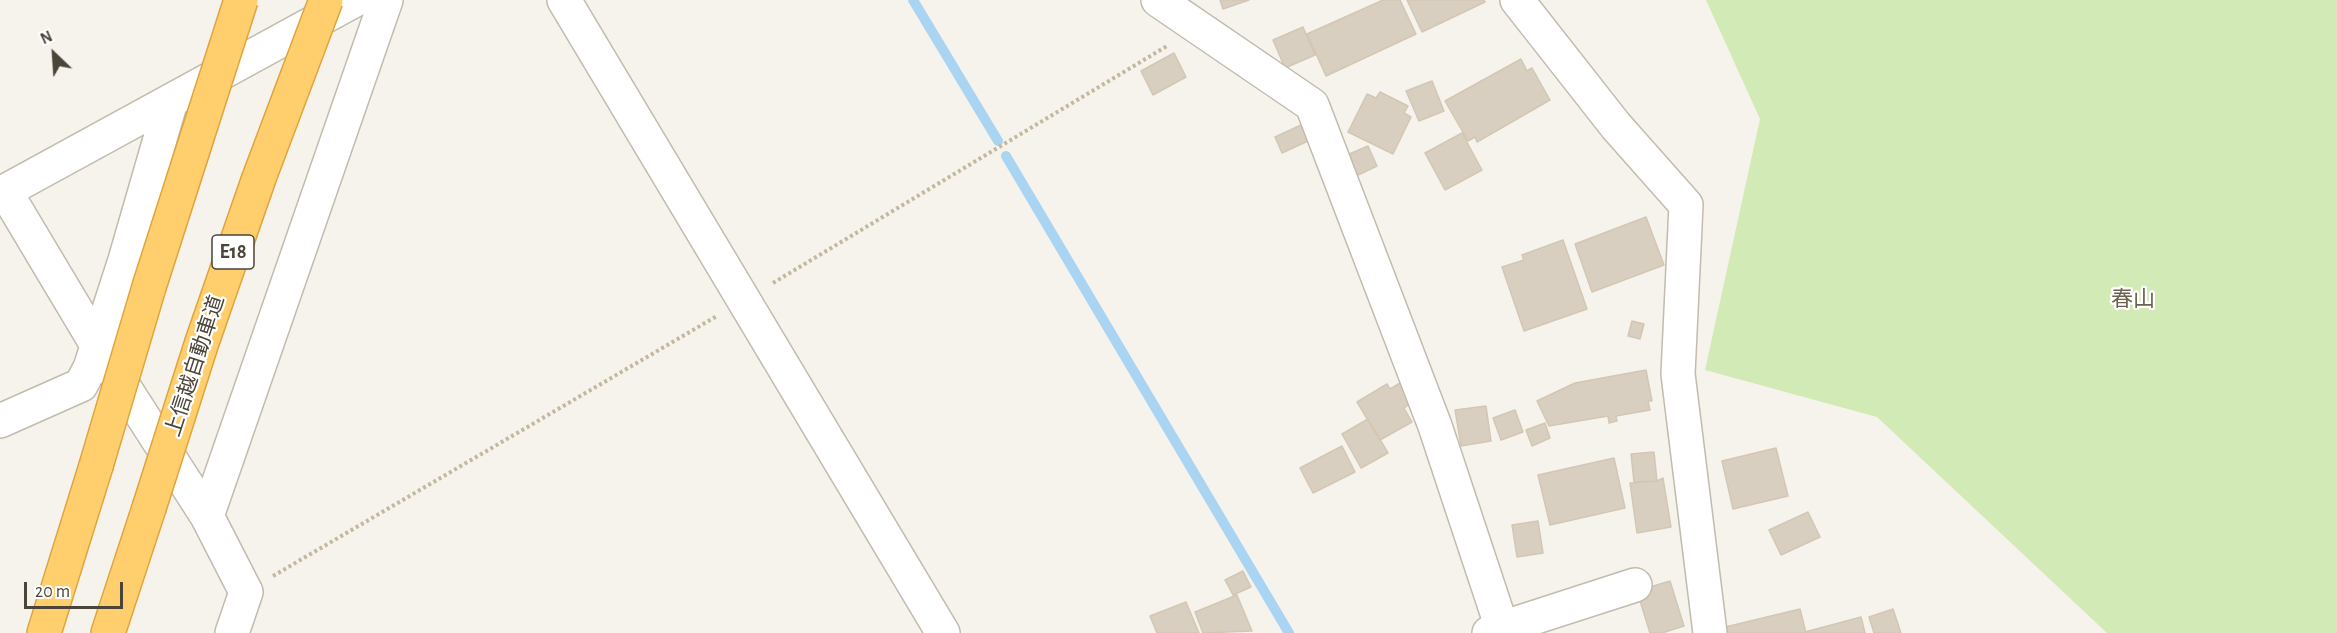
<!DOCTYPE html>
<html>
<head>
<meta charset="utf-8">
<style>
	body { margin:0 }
	#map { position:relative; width:2337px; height:633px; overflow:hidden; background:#f6f3ec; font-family:"Alegreya Sans",sans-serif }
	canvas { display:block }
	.north { position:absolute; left:24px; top:24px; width:60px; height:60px; -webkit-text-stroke:4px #fff; paint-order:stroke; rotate:335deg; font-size:16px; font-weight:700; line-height:24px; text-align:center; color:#4b4439 }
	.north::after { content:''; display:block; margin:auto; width:21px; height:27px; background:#4b4439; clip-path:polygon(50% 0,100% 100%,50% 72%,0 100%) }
	.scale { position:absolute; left:24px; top:582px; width:99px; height:27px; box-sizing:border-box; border:3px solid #4b4439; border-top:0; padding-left:8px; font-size:18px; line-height:21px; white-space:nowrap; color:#4b4439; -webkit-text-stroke:4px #fff; paint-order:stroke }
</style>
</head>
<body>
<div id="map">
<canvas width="2337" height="633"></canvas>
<div class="north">N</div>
<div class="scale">20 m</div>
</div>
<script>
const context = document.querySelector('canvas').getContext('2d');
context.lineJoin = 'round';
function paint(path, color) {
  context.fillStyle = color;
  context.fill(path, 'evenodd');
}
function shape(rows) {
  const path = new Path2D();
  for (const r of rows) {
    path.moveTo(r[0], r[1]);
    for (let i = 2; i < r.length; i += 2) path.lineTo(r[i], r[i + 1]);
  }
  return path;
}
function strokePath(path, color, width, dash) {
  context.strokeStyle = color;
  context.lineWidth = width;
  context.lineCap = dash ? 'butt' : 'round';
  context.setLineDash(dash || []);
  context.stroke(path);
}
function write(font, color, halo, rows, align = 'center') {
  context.font = font + ' "Alegreya Sans","Noto Sans JP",sans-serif';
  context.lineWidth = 4.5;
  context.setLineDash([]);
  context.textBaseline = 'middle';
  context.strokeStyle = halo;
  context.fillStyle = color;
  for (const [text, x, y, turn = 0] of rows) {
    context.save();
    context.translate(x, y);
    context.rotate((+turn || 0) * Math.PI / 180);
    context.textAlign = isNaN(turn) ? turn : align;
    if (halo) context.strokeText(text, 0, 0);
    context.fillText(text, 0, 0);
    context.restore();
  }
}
paint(shape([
	[1706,0,2337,0,2337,633,2107,633,1877,417,1705,370,1760,119]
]), '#d2eab5');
strokePath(shape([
	[913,0,998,141],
	[1006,156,1289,633]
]), '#a9d4f2', 10);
const building = shape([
	[1220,0,1249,0,1223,9,1220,0],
	[1383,0,1400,0,1416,34,1326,76,1307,34,1383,0],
	[1407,0,1484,0,1485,2,1422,32,1407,0],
	[1303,27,1315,55,1285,68,1273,40,1303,27],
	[1174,53,1186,77,1153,95,1141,71,1174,53],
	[1521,59,1527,71,1532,68,1550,100,1477,142,1475,137,1468,141,1445,101,1521,59],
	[1432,81,1444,111,1419,121,1406,91,1432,81],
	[1380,92,1408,106,1404,113,1411,117,1393,154,1348,132,1367,94,1376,98,1380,92],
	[1301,125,1308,141,1282,153,1275,137,1301,125],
	[1462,133,1482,170,1445,190,1425,153,1462,133],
	[1368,146,1377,166,1356,176,1347,155,1368,146],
	[1646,217,1664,265,1592,292,1575,244,1646,217],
	[1563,240,1587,309,1524,331,1502,267,1524,260,1522,255,1563,240],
	[1632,321,1644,324,1640,339,1628,336,1632,321],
	[1646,370,1652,401,1648,401,1650,410,1616,416,1617,421,1609,423,1608,416,1549,426,1537,401,1575,383,1646,370],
	[1400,383,1411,403,1404,408,1412,422,1380,440,1357,402,1387,384,1390,389,1400,383],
	[1486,406,1491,441,1461,446,1455,410,1486,406],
	[1515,410,1523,432,1501,440,1493,418,1515,410],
	[1368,419,1388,453,1361,468,1342,434,1368,419],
	[1545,423,1550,438,1532,446,1526,430,1545,423],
	[1342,446,1355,472,1313,493,1300,468,1342,446],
	[1776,448,1788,496,1733,509,1722,461,1776,448],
	[1654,452,1657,481,1634,482,1631,454,1654,452],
	[1614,458,1625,508,1550,525,1538,475,1614,458],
	[1663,478,1671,527,1637,533,1630,483,1657,481,1663,478],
	[1808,512,1820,537,1781,555,1769,530,1808,512],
	[1538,521,1543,553,1517,557,1512,525,1538,521],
	[1243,571,1251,587,1233,595,1225,580,1243,571],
	[1670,581,1684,626,1662,633,1650,633,1637,591,1670,581],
	[1237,595,1252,631,1203,633,1195,612,1237,595],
	[1186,602,1199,633,1157,633,1150,616,1186,602],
	[1800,609,1806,633,1718,633,1717,629,1800,609],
	[1893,609,1901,633,1874,633,1869,617,1893,609],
	[1861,617,1865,633,1806,633,1805,632,1861,617]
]);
paint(building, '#d8cfc1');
strokePath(building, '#d3c7b4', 1.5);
const street = shape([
	[564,0,943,633],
	[1158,0,1312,105,1435,426,1502,628,1489,633],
	[1517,0,1616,126,1686,205,1678,374,1710,633],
	[5,191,97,345,207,516,246,592,232,633],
	[0,194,355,0],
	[0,421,81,385,90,368,125,260,171,101],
	[207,516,386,0],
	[1502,628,1635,585]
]);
const highway = shape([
	[44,633,96,466],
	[108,633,149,508]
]);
strokePath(street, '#c2bbae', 36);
strokePath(highway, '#e0a43c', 36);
strokePath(shape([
	[773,283,1167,46],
	[273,576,717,316]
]), '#c4b79f', 4, [3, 3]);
strokePath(street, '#fff', 33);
strokePath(highway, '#ffcf6e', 33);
const highwayBridge = shape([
	[96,466,149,287,241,0],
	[149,508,202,342,259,178,326,0]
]);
strokePath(highwayBridge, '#e0a43c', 36, []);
strokePath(highwayBridge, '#ffcf6e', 33);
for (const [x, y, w] of [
	[233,252,42]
]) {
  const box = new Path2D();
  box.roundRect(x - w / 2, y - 17, w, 34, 4.5);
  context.fillStyle = '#fff';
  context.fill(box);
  strokePath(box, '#4b4439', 1.5);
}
write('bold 20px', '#4b4439', null, [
	["E18",233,252]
]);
write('21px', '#4b4439', '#fff', [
	["上信越自動車道",195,366,-72]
]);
write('22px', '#6e6250', '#fff', [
	["春山",2133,299]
]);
</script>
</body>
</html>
